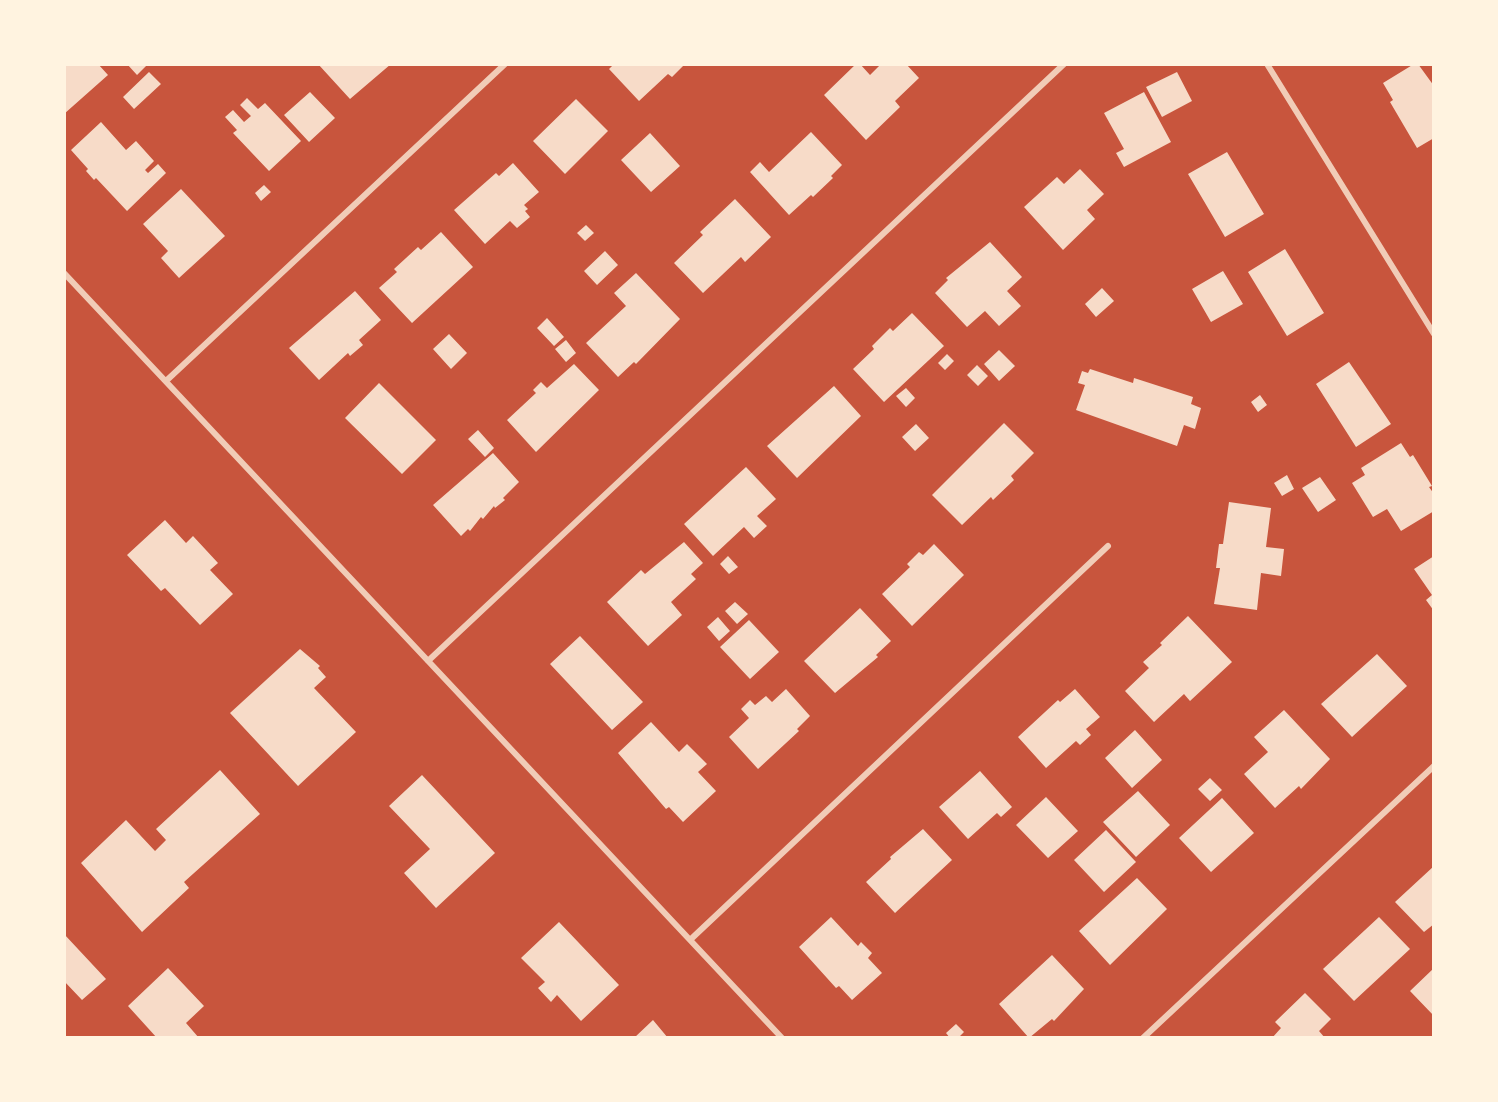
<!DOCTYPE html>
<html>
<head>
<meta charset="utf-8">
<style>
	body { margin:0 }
	#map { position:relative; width:1498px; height:1102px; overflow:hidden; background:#c8553d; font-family:Cabin,sans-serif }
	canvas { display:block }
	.frame { position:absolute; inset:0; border:66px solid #fff3e0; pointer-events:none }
</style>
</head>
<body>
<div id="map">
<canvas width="1498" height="1102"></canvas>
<div class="frame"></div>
</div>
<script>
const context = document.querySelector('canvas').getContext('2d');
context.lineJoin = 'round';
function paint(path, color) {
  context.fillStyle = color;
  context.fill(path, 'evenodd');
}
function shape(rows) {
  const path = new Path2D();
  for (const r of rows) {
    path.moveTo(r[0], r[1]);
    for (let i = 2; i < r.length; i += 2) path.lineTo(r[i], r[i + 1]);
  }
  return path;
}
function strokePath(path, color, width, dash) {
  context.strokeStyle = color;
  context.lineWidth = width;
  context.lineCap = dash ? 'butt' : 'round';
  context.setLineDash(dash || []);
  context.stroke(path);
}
paint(shape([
	[64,64,98,64,108,75,64,114],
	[127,64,148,64,137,75],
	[318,64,391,64,350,99],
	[614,64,685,64,672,77,668,74,639,101,609,69],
	[856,64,860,64,870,75,881,64,906,64,919,78,895,101,900,107,866,140,824,95],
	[1414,64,1418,64,1434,86,1434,138,1417,148,1390,102,1393,100,1383,83],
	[149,72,161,84,134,109,123,97],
	[1177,72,1192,101,1162,117,1146,87],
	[310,92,335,118,309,142,284,115],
	[1144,92,1171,142,1124,167,1116,153,1124,149,1104,113],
	[247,98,258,109,265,103,301,141,269,171,233,133,237,130,225,117,233,110,244,122,251,116,240,105],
	[576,99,608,131,565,174,533,141],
	[101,122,126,150,136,141,154,161,145,170,148,173,158,164,166,173,127,211,96,178,94,180,86,171,88,169,71,150],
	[811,132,842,165,831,176,833,178,813,197,811,195,789,215,750,172,760,162,769,172],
	[650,133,680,166,651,192,621,160],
	[1227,152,1264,214,1225,237,1188,174],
	[513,163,539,192,524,205,528,209,525,211,530,217,517,228,510,221,485,244,454,210,496,173,499,176],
	[1080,169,1104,194,1087,210,1095,219,1063,250,1024,207,1057,177,1064,184],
	[264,185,271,192,261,201,255,193],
	[181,189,225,236,179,278,161,258,168,251,143,224],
	[735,199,771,237,745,262,741,257,703,293,674,263,703,235,700,232],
	[586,225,594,233,585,241,577,233],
	[441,232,473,267,412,323,379,288,397,272,394,269,418,247,421,250],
	[990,242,1022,277,1007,291,1021,306,999,326,985,311,967,327,935,293,948,280,946,278],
	[1285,249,1324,313,1287,336,1248,272],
	[605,251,618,265,597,285,584,271],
	[1223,271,1243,304,1211,322,1192,289],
	[636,273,680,319,636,364,634,362,618,377,586,343,626,306,614,293],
	[1102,288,1114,301,1096,317,1085,304],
	[355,291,381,320,359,340,363,345,350,356,348,353,319,380,289,348],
	[912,313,944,346,884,402,853,369,874,349,872,346,890,328,893,331],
	[547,318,564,337,554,346,537,328],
	[449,334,467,353,451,369,433,349],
	[566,340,576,353,566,362,555,349],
	[999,350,1015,366,999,381,984,364],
	[947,354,954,361,945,370,938,363],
	[1349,362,1391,424,1356,447,1316,384],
	[574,364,599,390,536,452,507,420,536,393,533,390,541,382,547,388],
	[977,365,988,376,978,386,967,375],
	[1090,369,1133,383,1134,378,1193,397,1191,404,1201,408,1195,429,1184,425,1177,446,1076,410,1085,385,1078,383,1082,371,1088,373],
	[379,383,436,440,402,474,345,418],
	[834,386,861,416,797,478,767,446],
	[906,388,915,398,906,407,896,396],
	[1260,395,1267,405,1258,412,1251,402],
	[1004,423,1034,453,1011,476,1014,480,993,500,991,497,962,525,932,495],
	[916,424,929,438,915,451,902,437],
	[478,430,494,448,485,457,468,439],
	[1401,443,1410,457,1413,455,1432,486,1429,487,1434,494,1434,511,1401,531,1387,509,1373,517,1352,483,1365,475,1361,468],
	[493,453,519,482,503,498,505,500,495,508,494,506,483,519,481,517,470,531,468,529,461,536,433,505],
	[746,467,776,499,757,516,767,526,754,538,744,527,713,556,684,524],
	[1287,475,1294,489,1282,496,1274,483],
	[1320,477,1336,500,1318,512,1302,488],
	[1229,502,1271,508,1266,547,1284,549,1281,576,1261,573,1257,610,1214,604,1220,568,1216,568,1219,544,1223,544],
	[165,520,186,543,193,536,218,563,210,570,233,594,200,625,165,588,161,591,127,555],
	[684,542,703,563,691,574,696,579,671,602,682,615,648,646,607,602,641,570,645,574],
	[934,544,964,575,912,626,882,594,910,567,907,564,919,552,923,555],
	[728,556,738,567,729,574,720,564],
	[1434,556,1434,611,1426,600,1432,595,1414,569],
	[735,602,748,614,737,624,725,611],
	[860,608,891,641,876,655,878,657,835,693,804,661],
	[1188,616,1232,662,1190,701,1184,694,1154,722,1125,691,1149,668,1143,662,1162,645,1160,643],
	[718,617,730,631,719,641,707,627],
	[749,620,779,652,750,679,720,647],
	[580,636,643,702,612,730,550,664],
	[300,649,320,666,318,668,326,677,314,688,356,732,298,786,230,713],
	[1377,654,1407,686,1352,737,1321,704],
	[786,689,810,716,797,729,799,731,758,769,729,737,749,718,741,709,750,700,755,705,766,696,772,702],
	[1075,689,1100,717,1086,729,1091,735,1080,745,1076,741,1046,768,1018,737,1058,700,1060,702],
	[1284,710,1330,759,1301,789,1299,786,1275,808,1244,774,1268,752,1254,737],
	[651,722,679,752,687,744,707,764,698,772,716,791,683,822,669,807,666,809,618,753],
	[1135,730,1162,760,1132,788,1105,758],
	[220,770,260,814,184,882,189,888,142,932,81,863,126,820,155,851,166,840,156,829],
	[980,771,1012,807,1001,817,997,813,968,839,939,807],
	[422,775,495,853,436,908,404,873,430,849,389,806],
	[1210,778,1222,790,1210,801,1198,789],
	[1138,791,1170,825,1136,857,1103,822],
	[1046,797,1078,831,1048,858,1016,825],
	[1222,798,1254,833,1211,872,1179,838],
	[923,829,952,860,895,913,866,882,891,859,890,857],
	[1106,830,1136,862,1104,892,1074,860],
	[1434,866,1434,924,1424,932,1395,902],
	[1137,878,1167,909,1110,965,1079,931],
	[831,917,858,946,861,942,872,953,868,958,882,973,852,1000,839,986,836,988,799,947],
	[1379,917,1410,949,1354,1001,1323,969],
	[559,922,619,985,581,1021,557,995,551,1002,538,988,545,982,521,958],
	[64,934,106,979,82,1000,64,981],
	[1052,955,1084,989,1054,1021,1052,1019,1029,1038,999,1004],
	[168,968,204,1006,186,1023,199,1038,157,1038,128,1006],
	[1434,968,1434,1016,1410,991],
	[1305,993,1331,1019,1319,1031,1325,1038,1272,1038,1281,1028,1275,1022],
	[653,1020,668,1038,634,1038],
	[956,1024,964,1032,958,1038,950,1038,946,1033]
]), '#f7dbc8');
strokePath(shape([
	[1267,64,1434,334],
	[64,273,782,1038],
	[166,381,505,64],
	[428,661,1064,64],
	[690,940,1108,546],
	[1143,1038,1434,766]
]), '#f1ccb7', 6);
</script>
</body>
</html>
